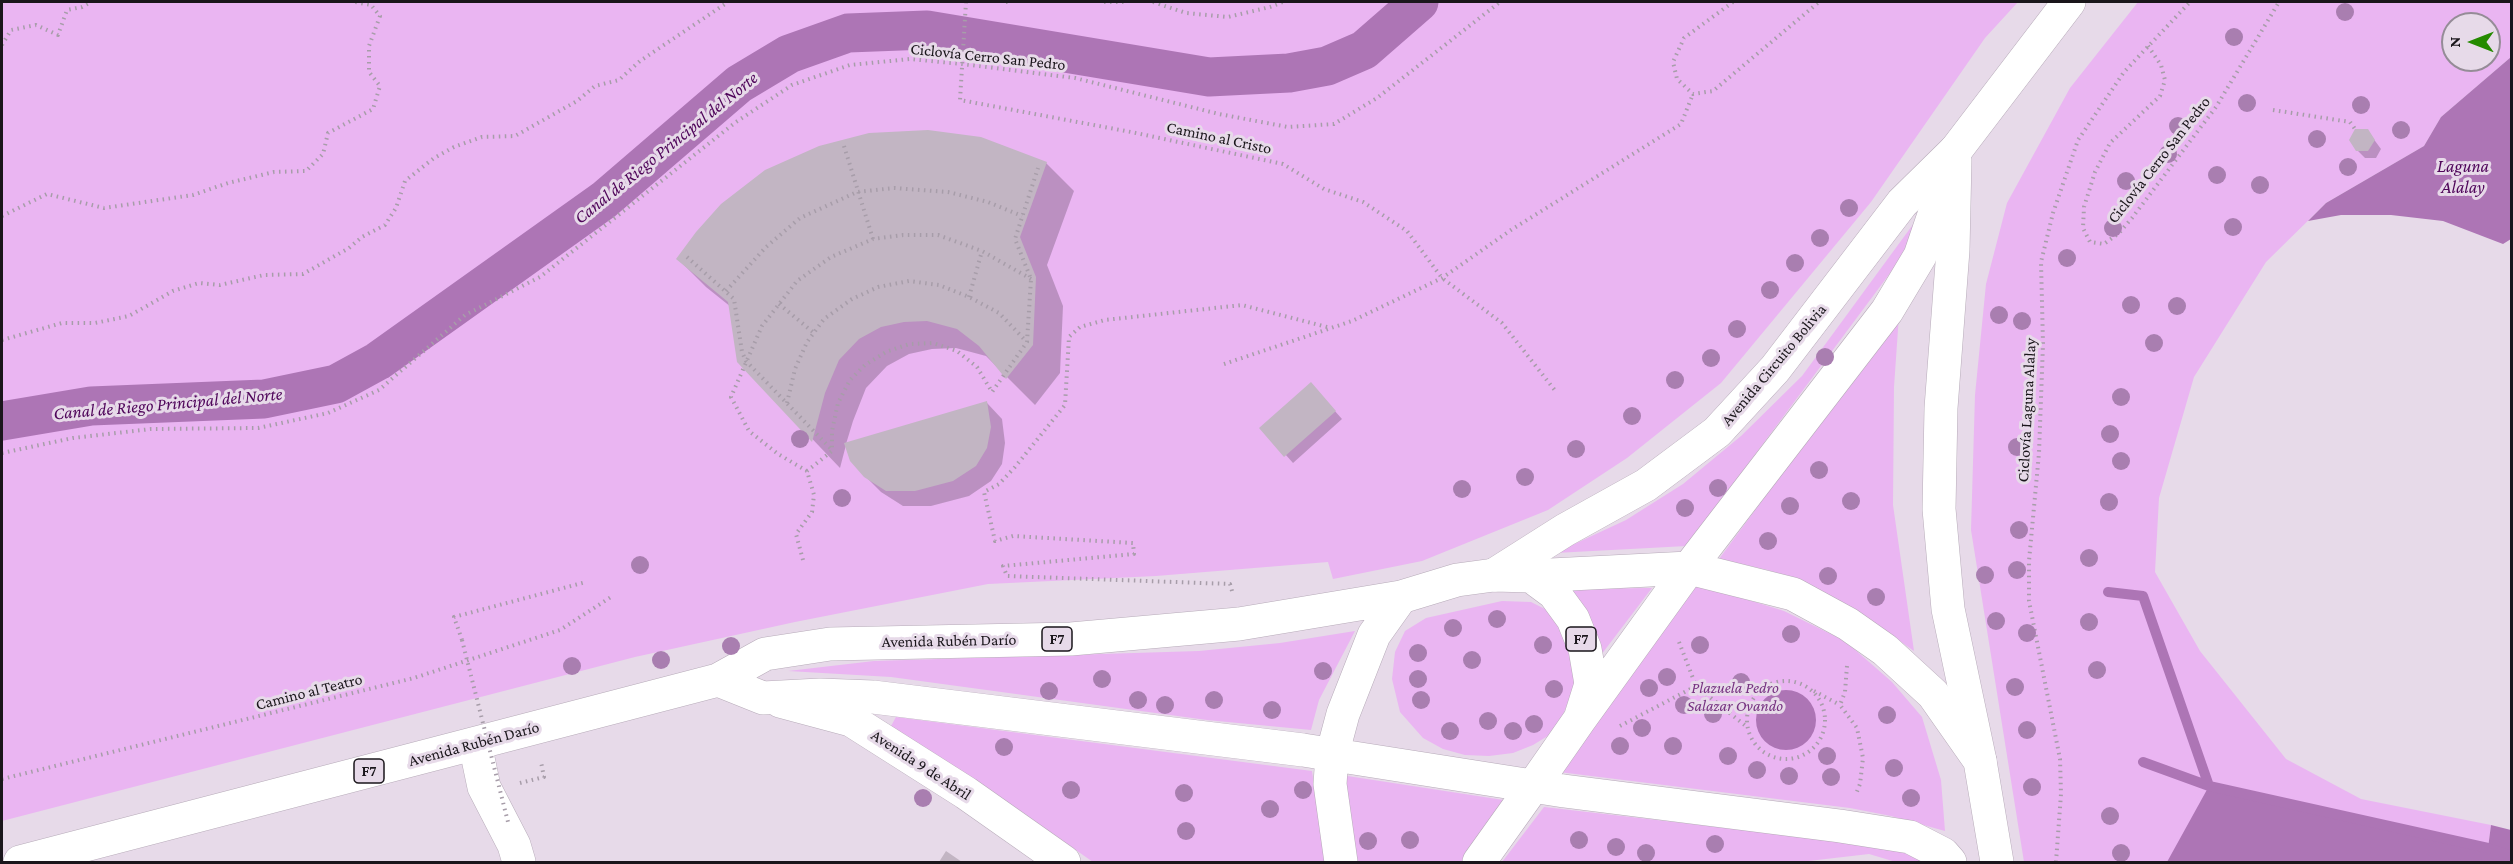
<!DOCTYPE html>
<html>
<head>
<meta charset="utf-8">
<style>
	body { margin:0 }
	#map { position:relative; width:2513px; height:864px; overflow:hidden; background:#e7dae9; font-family:"Crimson Pro",serif }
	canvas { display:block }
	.frame { position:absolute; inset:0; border:3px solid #1a161b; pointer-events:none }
	.north { position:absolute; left:2441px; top:12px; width:60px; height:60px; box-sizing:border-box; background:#e7dae9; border:2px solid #958c97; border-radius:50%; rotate:270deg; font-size:16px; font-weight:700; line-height:24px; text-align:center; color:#1a161b }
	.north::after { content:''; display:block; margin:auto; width:21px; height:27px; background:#258a00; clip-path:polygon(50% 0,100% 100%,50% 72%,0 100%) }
</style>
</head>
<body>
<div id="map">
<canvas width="2513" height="864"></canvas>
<div class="frame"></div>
<div class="north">N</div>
</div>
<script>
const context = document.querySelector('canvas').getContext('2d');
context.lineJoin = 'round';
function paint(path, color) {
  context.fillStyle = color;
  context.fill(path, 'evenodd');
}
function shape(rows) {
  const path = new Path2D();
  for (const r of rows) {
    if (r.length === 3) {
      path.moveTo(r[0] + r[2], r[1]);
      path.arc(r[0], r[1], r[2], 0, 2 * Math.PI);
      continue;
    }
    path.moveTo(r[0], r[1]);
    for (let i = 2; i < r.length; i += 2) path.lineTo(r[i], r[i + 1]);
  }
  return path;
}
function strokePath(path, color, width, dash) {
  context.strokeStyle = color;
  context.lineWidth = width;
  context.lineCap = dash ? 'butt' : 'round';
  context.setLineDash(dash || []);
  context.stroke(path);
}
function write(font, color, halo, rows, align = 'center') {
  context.font = font + ' "Crimson Pro",serif';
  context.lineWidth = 6;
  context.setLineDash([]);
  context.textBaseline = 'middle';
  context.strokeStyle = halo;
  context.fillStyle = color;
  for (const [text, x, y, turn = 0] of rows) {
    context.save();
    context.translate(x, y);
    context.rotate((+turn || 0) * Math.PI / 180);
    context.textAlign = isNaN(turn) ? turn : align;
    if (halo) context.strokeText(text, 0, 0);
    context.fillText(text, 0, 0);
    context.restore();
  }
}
paint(shape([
	[2,2,2018,2,1985,38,1871,202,1721,383,1627,458,1548,510,1422,561,1333,579,1328,562,1156,576,988,584,795,622,635,657,2,821],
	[2138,2,2511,2,2511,57,2441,117,2424,146,2326,203,2266,262,2194,377,2159,498,2155,572,2200,651,2286,759,2361,799,2491,825,2488,848,2511,862,2024,862,1971,530,1975,395,1986,284,2007,203,2070,88],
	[2453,24,2489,24,2489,60,2453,60],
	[1917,219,1908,249,1687,546,1555,553,1626,520,1683,484,1741,436,1802,376],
	[1899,315,1894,387,1893,505,1914,651,1851,607,1809,586,1768,570,1719,559],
	[1697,584,1784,611,1845,641,1892,682,1922,717,1941,780,1945,831,1891,816,1850,808,1559,772],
	[1652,588,1601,655,1570,589],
	[1502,601,1531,602,1547,610,1561,629,1573,654,1575,684,1561,720,1551,734,1533,745,1513,753,1489,756,1465,755,1443,749,1423,738,1400,712,1392,679,1395,652,1405,631,1426,618],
	[1355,631,1319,700,1311,730,1207,720,891,677,788,671,874,661,1199,651,1280,643],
	[896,717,1312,771,1325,862,1093,862,977,781,891,726],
	[1341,775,1510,801,1462,862,1355,862],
	[1544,807,1891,847,1916,856,1924,862,1896,862,1869,854,1800,862,1502,862]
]), '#eab5f2');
paint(shape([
	[2511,57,2511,239,2503,244,2443,221,2391,215,2341,215,2308,221,2326,203,2424,146,2441,117],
	[1786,720,30],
	[2209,786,2488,848,2491,825,2511,830,2511,862,2167,862]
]), '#ad75b5');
paint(shape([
	[2367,130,2381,149,2376,158,2365,158,2357,150],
	[1046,163,1074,191,1047,265,1063,306,1060,373,1035,405,986,356,956,348,932,349,909,354,887,366,866,388,853,421,846,444,987,403,1002,419,1005,443,1002,464,991,481,969,496,931,506,903,506,881,492,865,476,846,445,840,468,738,361,731,307,706,287,678,259],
	[1318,392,1342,419,1293,463,1262,428]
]), '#0003');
strokePath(shape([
	[2108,592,2143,596,2209,786],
	[2143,762,2209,786,2488,848,2512,856]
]), '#ad75b5', 10);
strokePath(shape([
	[2,421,91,406,264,399,336,384,378,361,604,200,739,84,789,54,848,33,927,30,1209,77,1289,73,1327,66,1364,50,1419,2]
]), '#ad75b5', 39);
paint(shape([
	[2355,129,2368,129,2375,140,2368,151,2356,151,2349,140],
	[928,130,981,137,1047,162,1020,237,1036,277,1033,345,1006,379,979,346,957,329,927,321,904,322,881,327,859,339,839,360,825,393,812,442,737,362,728,302,676,259,696,232,721,204,765,170,819,146,869,133],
	[1311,382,1336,411,1284,457,1259,428],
	[987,401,991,427,987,448,976,466,953,481,915,491,886,491,864,477,850,461,844,443],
	[946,851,962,862,939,862]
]), '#c2b5c3');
const street = shape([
	[475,744,484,787,514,845,519,862]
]);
const secondary = shape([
	[780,701,851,720,966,793,1064,862],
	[1479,862,1534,785]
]);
const primary = shape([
	[1955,160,1953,250,1941,408,1939,509,1948,609,1980,761],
	[1494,575,1565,530,1646,485,1717,432,1775,369,1902,203,1956,150,2069,2]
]);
const highway = shape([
	[1531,576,1554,593,1573,619,1585,649,1591,684,1580,719,1534,785],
	[718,680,763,698,820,695,873,697,1303,750,1564,791,1840,826,1910,837,1943,854,1950,862],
	[1580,719,1689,568,1887,311,1920,256,1956,150],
	[20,862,718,680,765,654,830,644,1071,639,1239,624,1401,597,1457,580,1494,575,1531,576,1689,568,1793,594,1848,624,1885,650,1933,694,1980,761,1997,862],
	[1341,862,1330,784,1332,755,1343,714,1374,635,1401,597]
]);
strokePath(street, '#b7abb9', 34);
strokePath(secondary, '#b7abb9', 34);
strokePath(primary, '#b7abb9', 34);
strokePath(highway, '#b7abb9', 34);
strokePath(shape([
	[966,2,960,100,1131,132,1283,164,1324,189,1363,202,1407,231,1442,278,1502,323,1557,393],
	[1006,2,1009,2],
	[1104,2,1125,2],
	[1153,2,1186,13,1228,17,1270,7,1283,2],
	[1733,2,1684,38,1673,62,1677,79,1693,94,1713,91,1819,2],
	[2,45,11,30,36,25,58,35,67,10,82,7,91,2],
	[2148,46,2161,65,2165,80,2160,96,2110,143,2095,172,2084,207,2083,228,2090,242,2104,244,2119,233,2132,218,2216,107,2279,2],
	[2273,110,2350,122,2355,129],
	[844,146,873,239],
	[2,216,47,194,104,208,193,195,228,183,274,172,306,171,323,154,328,133,373,109,380,86,369,72,369,46,380,16,371,5,355,2],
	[687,257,734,299,742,352,746,361,832,450],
	[726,291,766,247,800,218,857,192,894,188,948,192,988,202,1022,216],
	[969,297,982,251],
	[779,304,814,333],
	[2,340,62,323,95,323,129,316,173,291,199,283,220,285,264,275,303,274,349,248,362,237,385,225,396,208,405,181,434,158,454,147,482,137,515,136,577,101,595,86,619,80,640,61,728,2],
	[1224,364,1352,321,1442,278,1511,230,1681,124,1693,94],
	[787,403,795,369,807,342,824,319,852,299,878,287,909,281,939,285,969,297,999,313,1026,341],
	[2,453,73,438,151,429,258,428,328,413,379,390,465,315,540,277,736,122,792,85,850,65,910,59,962,64,1075,78,1219,114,1288,127,1334,124,1377,98,1500,2],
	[807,471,778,454,749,431,731,397,762,326,797,281,831,257,873,239,903,235,938,235,982,251,1031,279],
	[803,560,796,534,812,512,814,495,807,471,832,451,832,431,838,403,850,380,865,365,886,352,909,344,933,343,957,351,977,367,992,392,1027,342,1031,279,1015,239,1038,168],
	[1232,591,1230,584,1007,576,1003,566,1134,554,1133,543,1013,536,995,541,984,492,999,484,1015,467,1065,405,1069,337,1080,327,1105,320,1242,305,1331,328],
	[462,640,454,617,586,582],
	[1679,642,1696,686,1747,727],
	[1847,666,1845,692,1840,705,1857,728,1863,758,1860,784,1856,794],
	[1786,720,39],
	[1814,691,1840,705],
	[1620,726,1696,686],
	[2,779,414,678,560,630,611,597],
	[520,783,544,777,541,762],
	[2056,862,2061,794,2060,759,2029,601,2029,561,2039,453,2043,344,2041,262,2053,213,2078,140,2124,72,2190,2]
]), '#a79da9', 4, [1.5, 4.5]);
strokePath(street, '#fff', 33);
strokePath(secondary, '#fff', 33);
strokePath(primary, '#fff', 33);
strokePath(highway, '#fff', 33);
strokePath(shape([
	[462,640,508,822]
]), '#a79da9', 4, [1.5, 4.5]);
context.fillStyle = '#a97eb0';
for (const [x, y] of [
	[2345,12],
	[2234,37],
	[2247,103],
	[2361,105],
	[2178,126],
	[2401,130],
	[2317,139],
	[2168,154],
	[2348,167],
	[2217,175],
	[2126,181],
	[2260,185],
	[1849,208],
	[2233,227],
	[2113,228],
	[1820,238],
	[2067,258],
	[1795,263],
	[1770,290],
	[2131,305],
	[2177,306],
	[1999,315],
	[2022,321],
	[1737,329],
	[2154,343],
	[1825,357],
	[1711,358],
	[1675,380],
	[2121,397],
	[1632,416],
	[2110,434],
	[800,439],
	[2017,447],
	[1576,449],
	[2121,461],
	[1819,470],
	[1525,477],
	[1718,488],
	[1462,489],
	[842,498],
	[1851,501],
	[2109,502],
	[1790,506],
	[1685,508],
	[2019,530],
	[1768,541],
	[2089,558],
	[640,565],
	[2017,570],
	[1985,575],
	[1828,576],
	[1876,597],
	[1497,619],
	[1996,621],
	[2089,622],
	[1453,628],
	[2027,633],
	[1791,634],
	[1543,645],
	[1700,645],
	[731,646],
	[1418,653],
	[661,660],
	[1472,660],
	[572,666],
	[2097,670],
	[1323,671],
	[1667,677],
	[1102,679],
	[1418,679],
	[1741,682],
	[2015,687],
	[1649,688],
	[1554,689],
	[1049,691],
	[1138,700],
	[1214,700],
	[1421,700],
	[1165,705],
	[1684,705],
	[1272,710],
	[1713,714],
	[1887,715],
	[1488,721],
	[1534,724],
	[1642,728],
	[2027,730],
	[1450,731],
	[1513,731],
	[1620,746],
	[1673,746],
	[1004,747],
	[1728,756],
	[1827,756],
	[1894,768],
	[1757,770],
	[1789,776],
	[1831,777],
	[2032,787],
	[1071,790],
	[1303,790],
	[1184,793],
	[923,798],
	[1911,798],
	[1270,809],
	[2110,816],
	[1186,831],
	[1410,840],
	[1579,840],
	[1368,841],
	[1715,844],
	[1616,847],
	[1646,853],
	[2121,853]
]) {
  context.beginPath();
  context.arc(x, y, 9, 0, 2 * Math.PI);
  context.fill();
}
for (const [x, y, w] of [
	[1057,639,30],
	[1581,639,30],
	[369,771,30]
]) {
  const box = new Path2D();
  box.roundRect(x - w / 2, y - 12, w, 24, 4.5);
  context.fillStyle = '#e7dae9';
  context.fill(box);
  strokePath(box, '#1a161b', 1.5);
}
write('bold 15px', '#1a161b', null, [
	["F7",1057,639],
	["F7",1581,639],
	["F7",369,771]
]);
write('16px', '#1a161b', '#e7dae9', [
	["Ciclovía Cerro San Pedro",988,57,6],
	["Camino al Cristo",1219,138,12],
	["Ciclovía Cerro San Pedro",2159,160,-52],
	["Avenida Circuito Bolivia",1774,365,-50],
	["Ciclovía Laguna Alalay",2027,410,-87],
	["Avenida Rubén Darío",949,641,-1],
	["Camino al Teatro",309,692,-14],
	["Avenida Rubén Darío",474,744,-15],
	["Avenida 9 de Abril",921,765,33]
]);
write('italic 16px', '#763281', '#e7dae9', [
	["Plazuela Pedro",1735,688],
	["Salazar Ovando",1735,706]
]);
write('italic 18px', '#4f055a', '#e7dae9', [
	["Canal de Riego Principal del Norte",666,148,-39],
	["Laguna",2463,166],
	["Alalay",2463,187],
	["Canal de Riego Principal del Norte",168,404,-5]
]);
</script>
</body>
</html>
